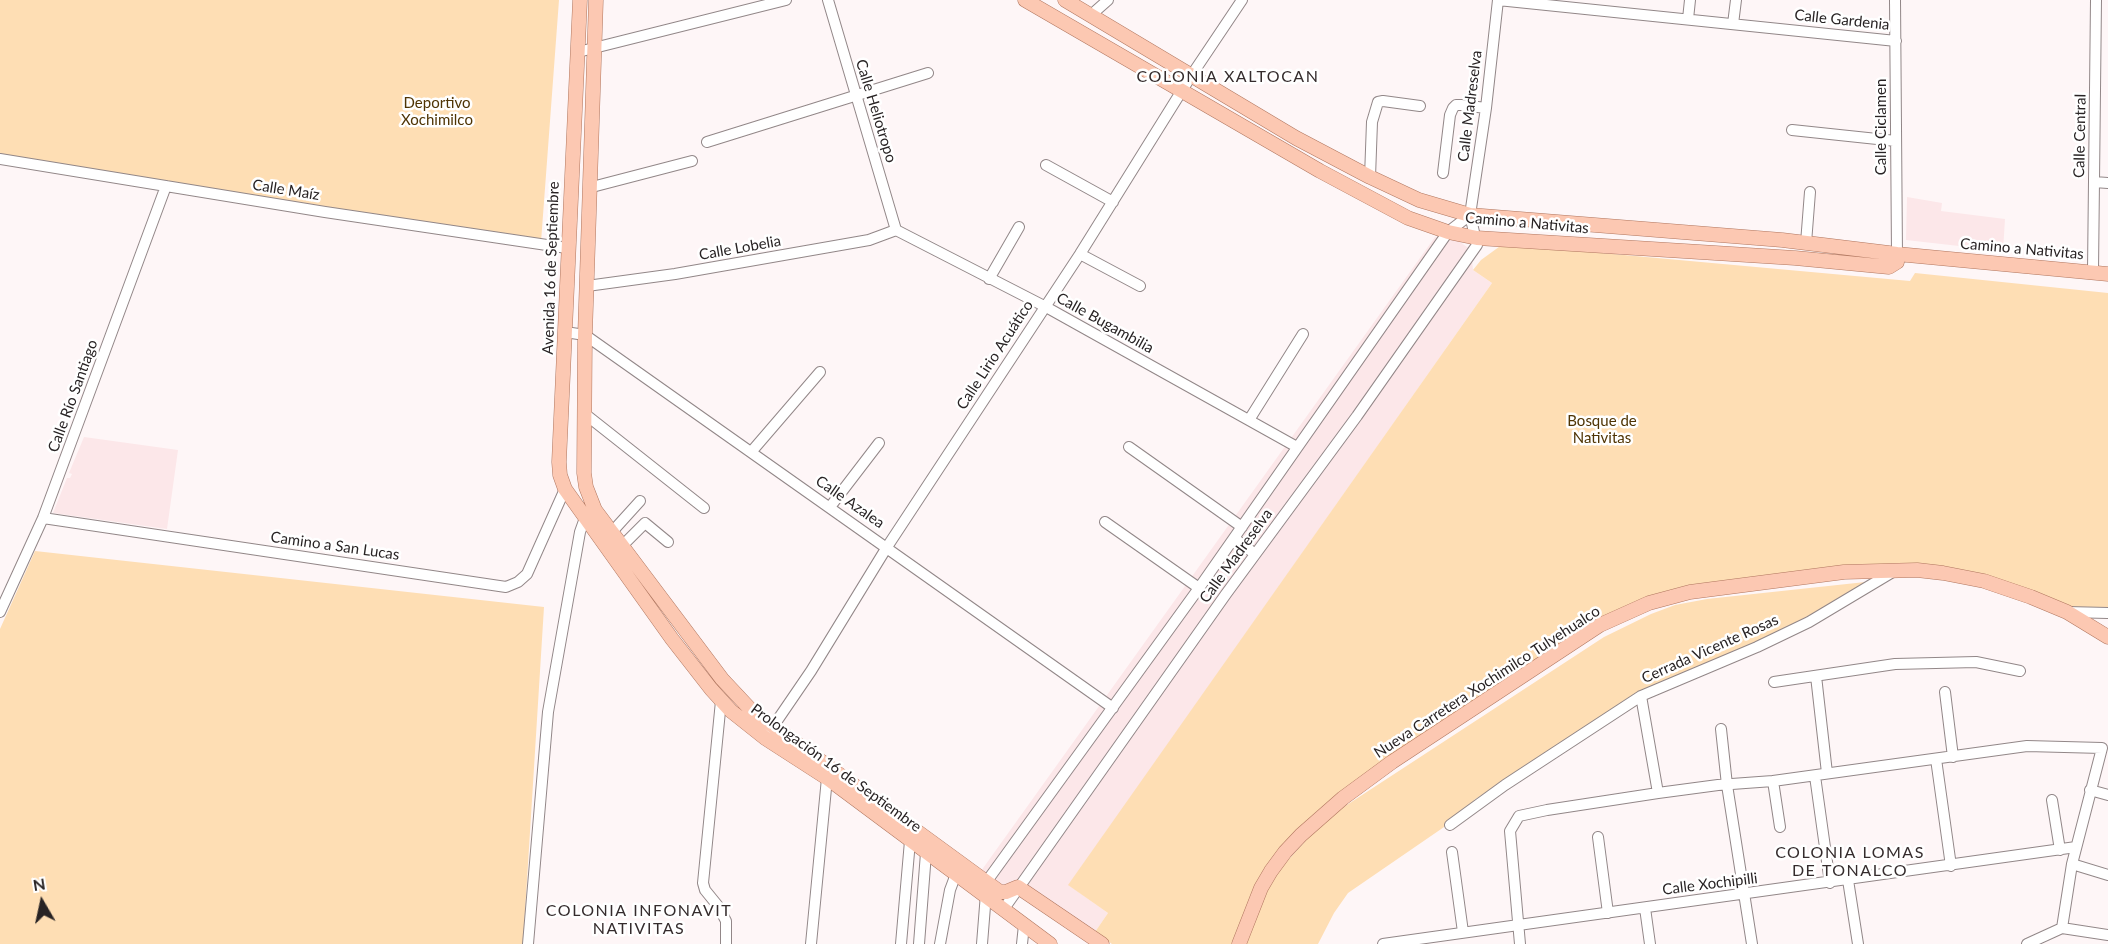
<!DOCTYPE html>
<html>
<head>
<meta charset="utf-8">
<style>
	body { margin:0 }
	#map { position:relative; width:2108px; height:944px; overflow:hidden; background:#fef6f7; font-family:Lato,sans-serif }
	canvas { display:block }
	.north { position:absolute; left:12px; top:872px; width:60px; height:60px; -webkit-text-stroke:4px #fff; paint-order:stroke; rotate:351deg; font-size:16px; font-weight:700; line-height:24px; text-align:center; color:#282324 }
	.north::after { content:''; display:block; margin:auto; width:21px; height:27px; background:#282324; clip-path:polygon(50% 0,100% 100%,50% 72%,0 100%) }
</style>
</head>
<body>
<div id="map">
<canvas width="2108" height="944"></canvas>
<div class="north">N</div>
</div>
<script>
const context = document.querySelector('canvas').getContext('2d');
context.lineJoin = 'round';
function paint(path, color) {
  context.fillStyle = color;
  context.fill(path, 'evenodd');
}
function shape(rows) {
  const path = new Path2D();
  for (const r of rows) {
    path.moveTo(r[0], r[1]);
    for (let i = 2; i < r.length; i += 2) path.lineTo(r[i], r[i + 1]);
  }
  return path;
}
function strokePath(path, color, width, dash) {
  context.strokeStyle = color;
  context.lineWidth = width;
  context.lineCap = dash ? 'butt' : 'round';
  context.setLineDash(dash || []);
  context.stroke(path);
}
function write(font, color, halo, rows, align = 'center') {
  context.font = font + ' Lato,sans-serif';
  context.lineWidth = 5;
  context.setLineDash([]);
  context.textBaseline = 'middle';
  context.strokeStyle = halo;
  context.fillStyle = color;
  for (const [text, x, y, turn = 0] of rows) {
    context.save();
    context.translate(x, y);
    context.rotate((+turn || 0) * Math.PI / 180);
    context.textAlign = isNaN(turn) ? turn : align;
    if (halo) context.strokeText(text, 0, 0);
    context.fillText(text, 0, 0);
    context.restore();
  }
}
paint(shape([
	[1907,197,1942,203,1941,211,2005,219,2003,251,1906,240],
	[1435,237,1456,239,1471,250,1473,270,1492,283,1069,885,1108,913,1095,932,1006,889,981,871],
	[84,437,178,450,167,529,53,513,67,478,70,478,72,474,69,473]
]), '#fce7e9');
paint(shape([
	[0,0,559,0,541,242,0,154],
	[1503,244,1910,281,1915,273,2108,293,2108,609,2093,610,2065,606,1921,564,1642,603,1354,786,1316,812,1288,840,1233,944,1112,944,1095,932,1108,913,1068,885,1492,283,1473,270,1481,260],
	[35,551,544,607,523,944,0,944,0,629],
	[1884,580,1883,585,1874,588,1748,653,1698,666,1634,695,1474,800,1473,804,1447,825,1348,893,1334,913,1318,944,1245,944,1267,891,1280,869,1320,825,1333,814,1604,637,1651,614,1675,605,1707,599]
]), '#fedeb4');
const minor = shape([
	[828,0,896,230],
	[1498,0,1896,41],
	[1895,0,1897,254],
	[1091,15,1108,0],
	[1688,19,1690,0],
	[1733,24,1736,0],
	[578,52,786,0],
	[1792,130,1896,141],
	[707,142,928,73],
	[0,159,325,212,567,248],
	[1046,165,1113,202],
	[1443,173,1450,115,1453,108,1456,105,1461,105,1486,108],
	[1370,177,1372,122,1378,102,1383,101,1420,106],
	[2094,182,2108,183],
	[592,187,692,161],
	[896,230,1046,307,1297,447],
	[1806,243,1810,192],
	[1080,254,1140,286],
	[2093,271,2096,0],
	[989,279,1019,227],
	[587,286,675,274,869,240,896,230],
	[565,332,585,335,1113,708],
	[585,414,704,508],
	[1249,420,1303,334],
	[1129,447,1242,527],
	[752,451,820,372],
	[830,507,879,443],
	[43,518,506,587,518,582,527,574,565,489],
	[1105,522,1199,588],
	[611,533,640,501],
	[1234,538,1255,554],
	[622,546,645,523,668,542],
	[0,612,43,518,166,186],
	[2067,612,2108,613],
	[1816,676,1827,773],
	[1774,682,1895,664,1976,662,2020,671],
	[1945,692,1953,757],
	[1641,696,1658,793],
	[721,701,703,883,705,890,718,906,726,921,726,944],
	[1721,729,1727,785,1752,944],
	[770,731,811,671,887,547,1080,254,1191,76,1242,0],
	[1936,759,1951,866],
	[1815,776,1830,883],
	[1773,781,1780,827],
	[2090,790,2108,795],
	[2052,800,2060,850],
	[1450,825,1505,785,1641,696,1757,647,1809,622,1896,570],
	[1598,837,1608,913],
	[1452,852,1463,932],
	[2072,864,2108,875],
	[1848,880,1858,944],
	[1645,908,1650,944],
	[1003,910,1226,594,1357,416,1477,245,1470,215,1486,108,1498,0],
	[2062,928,2108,935],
	[528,944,548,712,580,532,585,518,589,516],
	[811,944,827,778],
	[901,944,910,841],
	[919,944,926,853],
	[940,944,950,890,956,874],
	[982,944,987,881,1199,588,1448,232,1470,215],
	[1022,944,1024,925],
	[1383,944,2076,847],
	[1520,944,1510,831,1519,816,1547,810,1658,793,1718,785,1773,781,2027,746,2102,748,2072,864,2062,928],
	[2027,944,2062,928]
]);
const major = shape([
	[580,0,559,462,560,475,565,489,672,639,711,689,731,711,765,738,827,778,1050,944],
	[596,0,585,335,584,473,586,487,595,510,722,679,751,710,1000,892,1006,892,1018,887,1102,944],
	[1025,0,1320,171,1408,218,1448,232,1477,238,1795,258,1889,267,1897,262,1897,254],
	[1065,0,1296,138,1370,177,1419,200,1470,215,1782,240,1897,254,2108,274],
	[1239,944,1261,888,1271,871,1285,852,1301,835,1343,798,1392,762,1600,625,1649,603,1690,592,1844,572,1917,570,1943,573,1984,581,2031,597,2067,612,2108,637]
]);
strokePath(minor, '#928788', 12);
strokePath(major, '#b0765f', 15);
strokePath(minor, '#fff', 10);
strokePath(major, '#fcc8b2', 14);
write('15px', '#282324', '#fff', [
	["Calle Gardenia",1842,20,6],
	["Calle Madreselva",1470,106,-83],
	["Calle Heliotropo",876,111,73],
	["Calle Ciclamen",1881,127,-90],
	["Calle Central",2080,136,-89],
	["Calle Maíz",286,190,9],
	["Camino a Nativitas",1527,223,5],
	["Calle Lobelia",740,248,-10],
	["Camino a Nativitas",2022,249,5],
	["Avenida 16 de Septiembre",551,268,-88],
	["Calle Bugambilia",1105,323,29],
	["Calle Lirio Acuático",995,355,-57],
	["Calle Río Santiago",73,396,-70],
	["Calle Azalea",850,502,35],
	["Camino a San Lucas",335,546,8],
	["Calle Madreselva",1236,556,-54],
	["Cerrada Vicente Rosas",1710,649,-24],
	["Nueva Carretera Xochimilco Tulyehualco",1487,682,-33],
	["Prolongación 16 de Septiembre",836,768,36],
	["Calle Xochipilli",1710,884,-7]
]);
write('15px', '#4f3404', '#fff', [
	["Deportivo",437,103],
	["Xochimilco",437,120],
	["Bosque de",1602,421],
	["Nativitas",1602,438]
]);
context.letterSpacing = '1.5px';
write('16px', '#352c2d', '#fff', [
	["COLONIA XALTOCAN",1228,77],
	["COLONIA LOMAS",1850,853],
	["DE TONALCO",1850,871],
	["COLONIA INFONAVIT",639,911],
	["NATIVITAS",639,929]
]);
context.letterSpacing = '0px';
</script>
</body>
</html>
